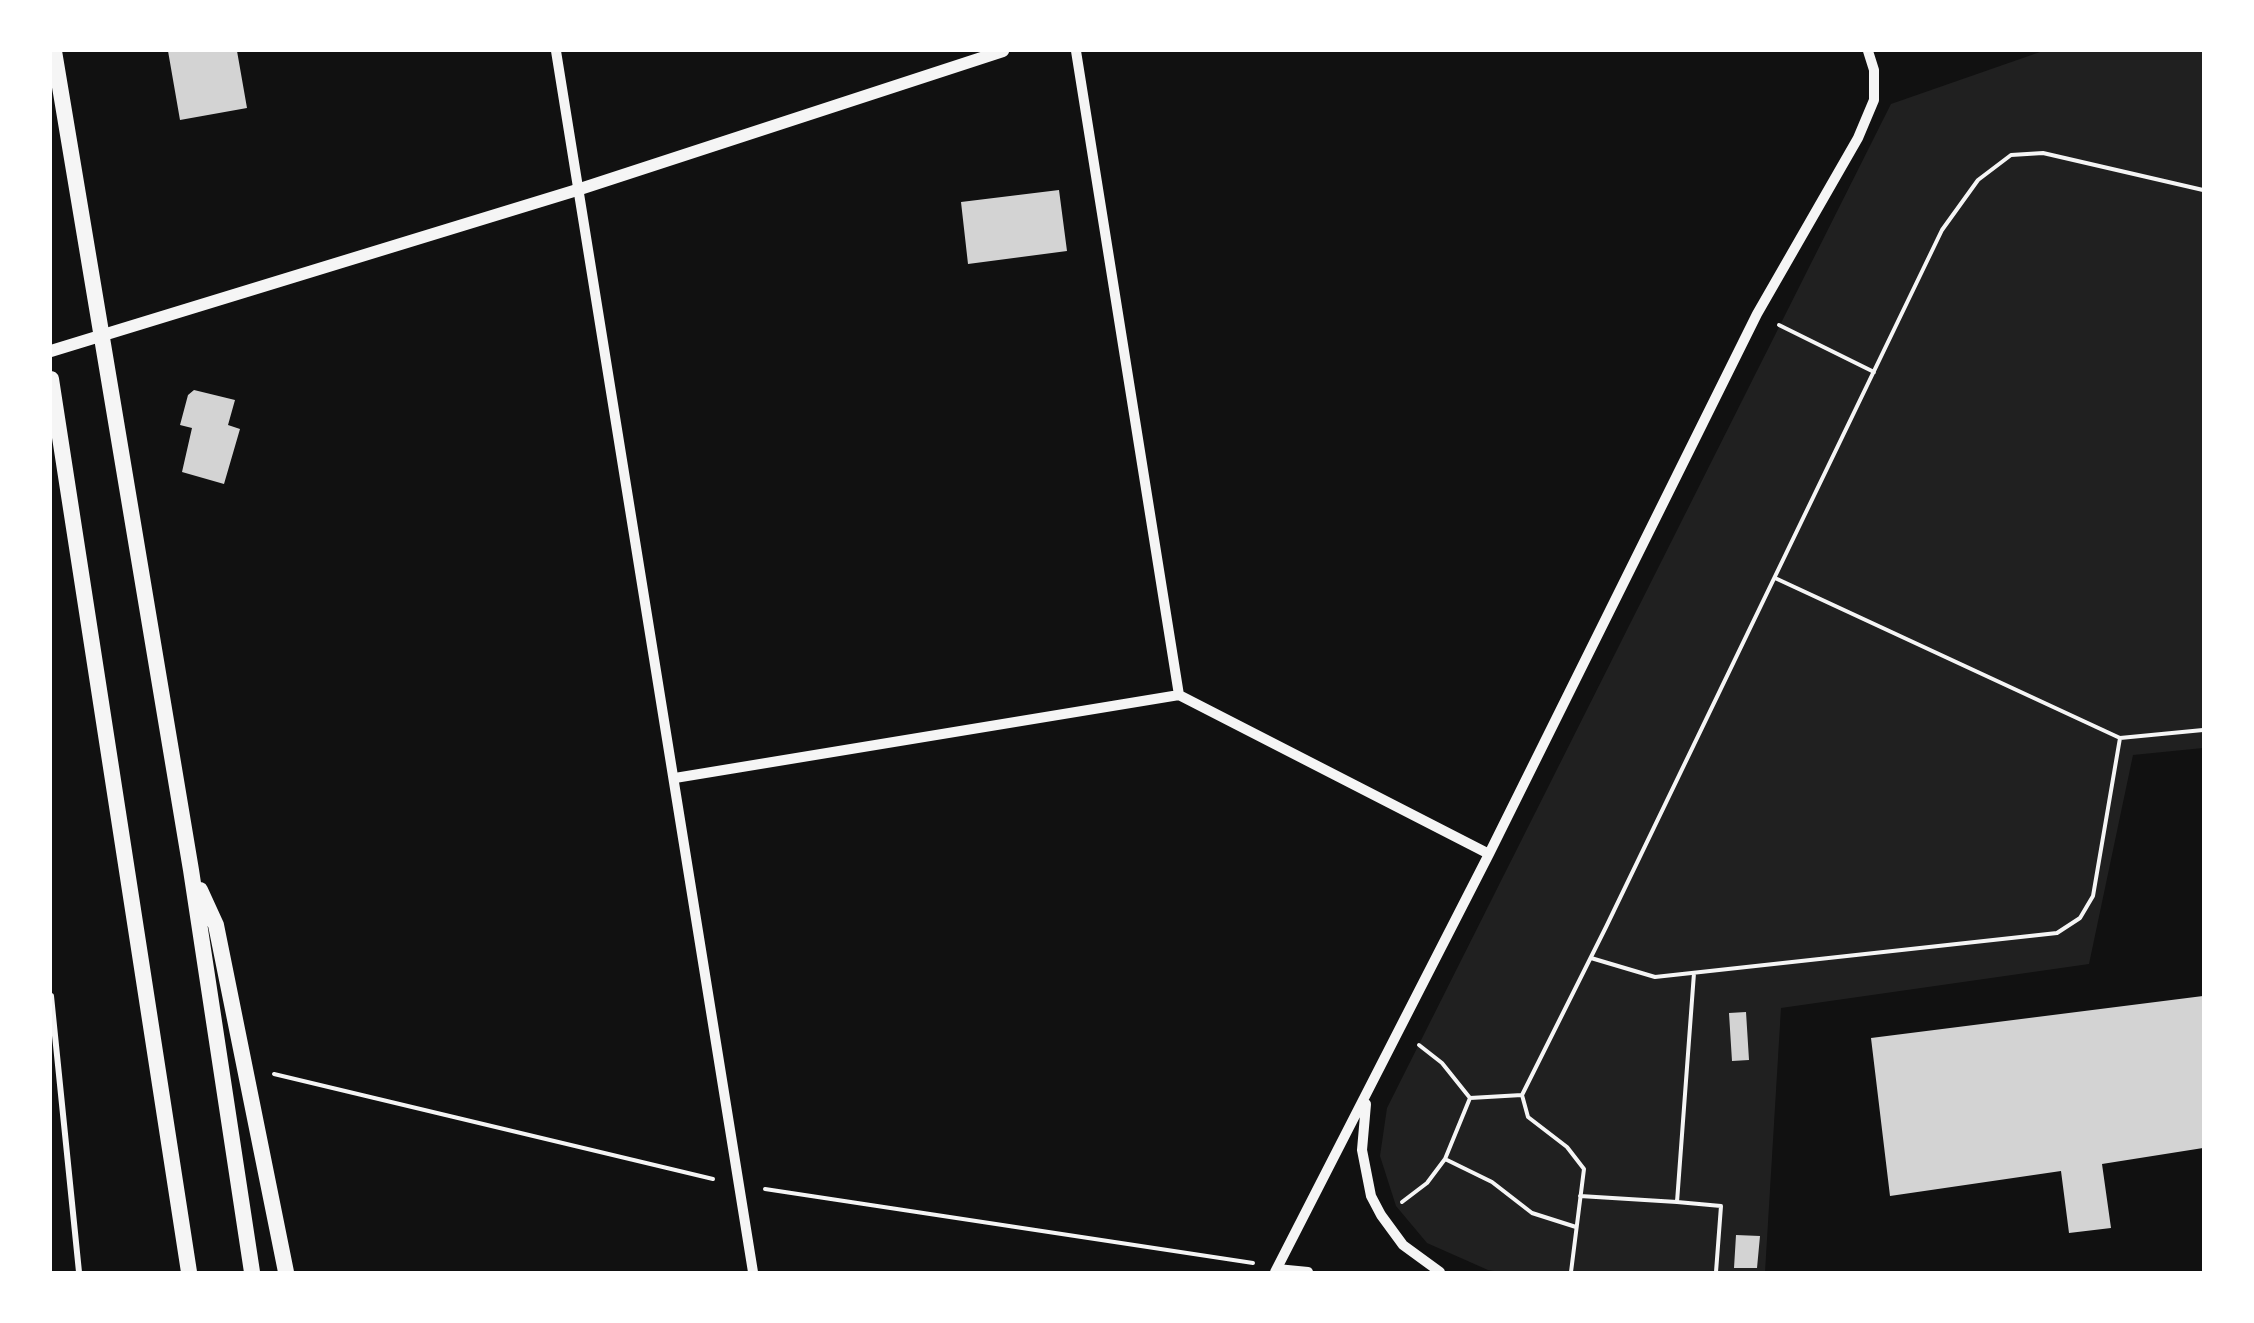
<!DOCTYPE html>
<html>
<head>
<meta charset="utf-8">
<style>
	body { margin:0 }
	#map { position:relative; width:2254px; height:1323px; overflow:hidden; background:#111; font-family:Rubik,sans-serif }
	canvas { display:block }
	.frame { position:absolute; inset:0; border:52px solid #fff; pointer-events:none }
</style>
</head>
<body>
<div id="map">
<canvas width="2254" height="1323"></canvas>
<div class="frame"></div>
</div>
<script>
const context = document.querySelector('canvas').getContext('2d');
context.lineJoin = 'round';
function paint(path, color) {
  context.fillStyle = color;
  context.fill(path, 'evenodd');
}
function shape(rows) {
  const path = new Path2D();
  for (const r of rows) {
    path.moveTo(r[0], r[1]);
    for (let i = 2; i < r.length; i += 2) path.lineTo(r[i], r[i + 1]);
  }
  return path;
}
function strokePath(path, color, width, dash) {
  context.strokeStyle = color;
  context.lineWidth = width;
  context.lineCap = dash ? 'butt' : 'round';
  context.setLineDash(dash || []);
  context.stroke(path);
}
paint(shape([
	[2043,51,2203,51,2203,748,2133,755,2089,964,1781,1008,1765,1272,1500,1272,1488,1270,1427,1243,1396,1206,1380,1156,1387,1108,1891,104]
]), '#202020');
paint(shape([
	[168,51,237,51,247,108,180,120],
	[1059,190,1067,251,968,264,961,202],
	[194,390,235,400,228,425,240,429,224,484,182,472,192,428,180,425,188,395],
	[2203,996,2203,1148,2102,1164,2111,1228,2069,1233,2061,1171,1890,1196,1871,1038],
	[1746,1012,1749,1060,1732,1061,1729,1013],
	[1736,1235,1760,1236,1757,1268,1734,1268]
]), '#d3d3d3');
strokePath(shape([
	[1779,325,1874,372],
	[1775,578,2120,738,2203,730],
	[1591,958,1655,977,2057,933,2080,918,2093,896,2120,738],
	[274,1074,713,1179],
	[1470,1098,1522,1095],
	[1445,1159,1492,1182,1532,1213,1576,1227],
	[765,1189,1253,1263],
	[1580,1196,1677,1202,1694,973],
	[1402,1202,1427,1183,1445,1159,1470,1098,1442,1063,1419,1045],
	[1677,1202,1721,1206,1716,1272],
	[1571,1272,1584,1169,1567,1147,1528,1117,1522,1095,1606,927,1942,230,1978,180,2011,155,2043,153,2203,190]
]), '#f5f5f5', 4);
strokePath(shape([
	[51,996,79,1272]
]), '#f5f5f5', 6);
strokePath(shape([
	[556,51,753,1272],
	[1076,51,1179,695],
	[675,778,1179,695,1489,854],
	[1366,1104,1362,1150,1371,1196,1381,1215,1403,1245,1440,1272],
	[1277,1269,1308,1272],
	[1275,1272,1489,854,1757,314,1858,138,1874,100,1874,70,1868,51]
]), '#f5f5f5', 10);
strokePath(shape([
	[51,351,577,190,1003,51]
]), '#f5f5f5', 12);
strokePath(shape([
	[54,51,191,870,252,1272],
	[51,379,189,1272],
	[200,890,216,925,286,1272]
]), '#f5f5f5', 16);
</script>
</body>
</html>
